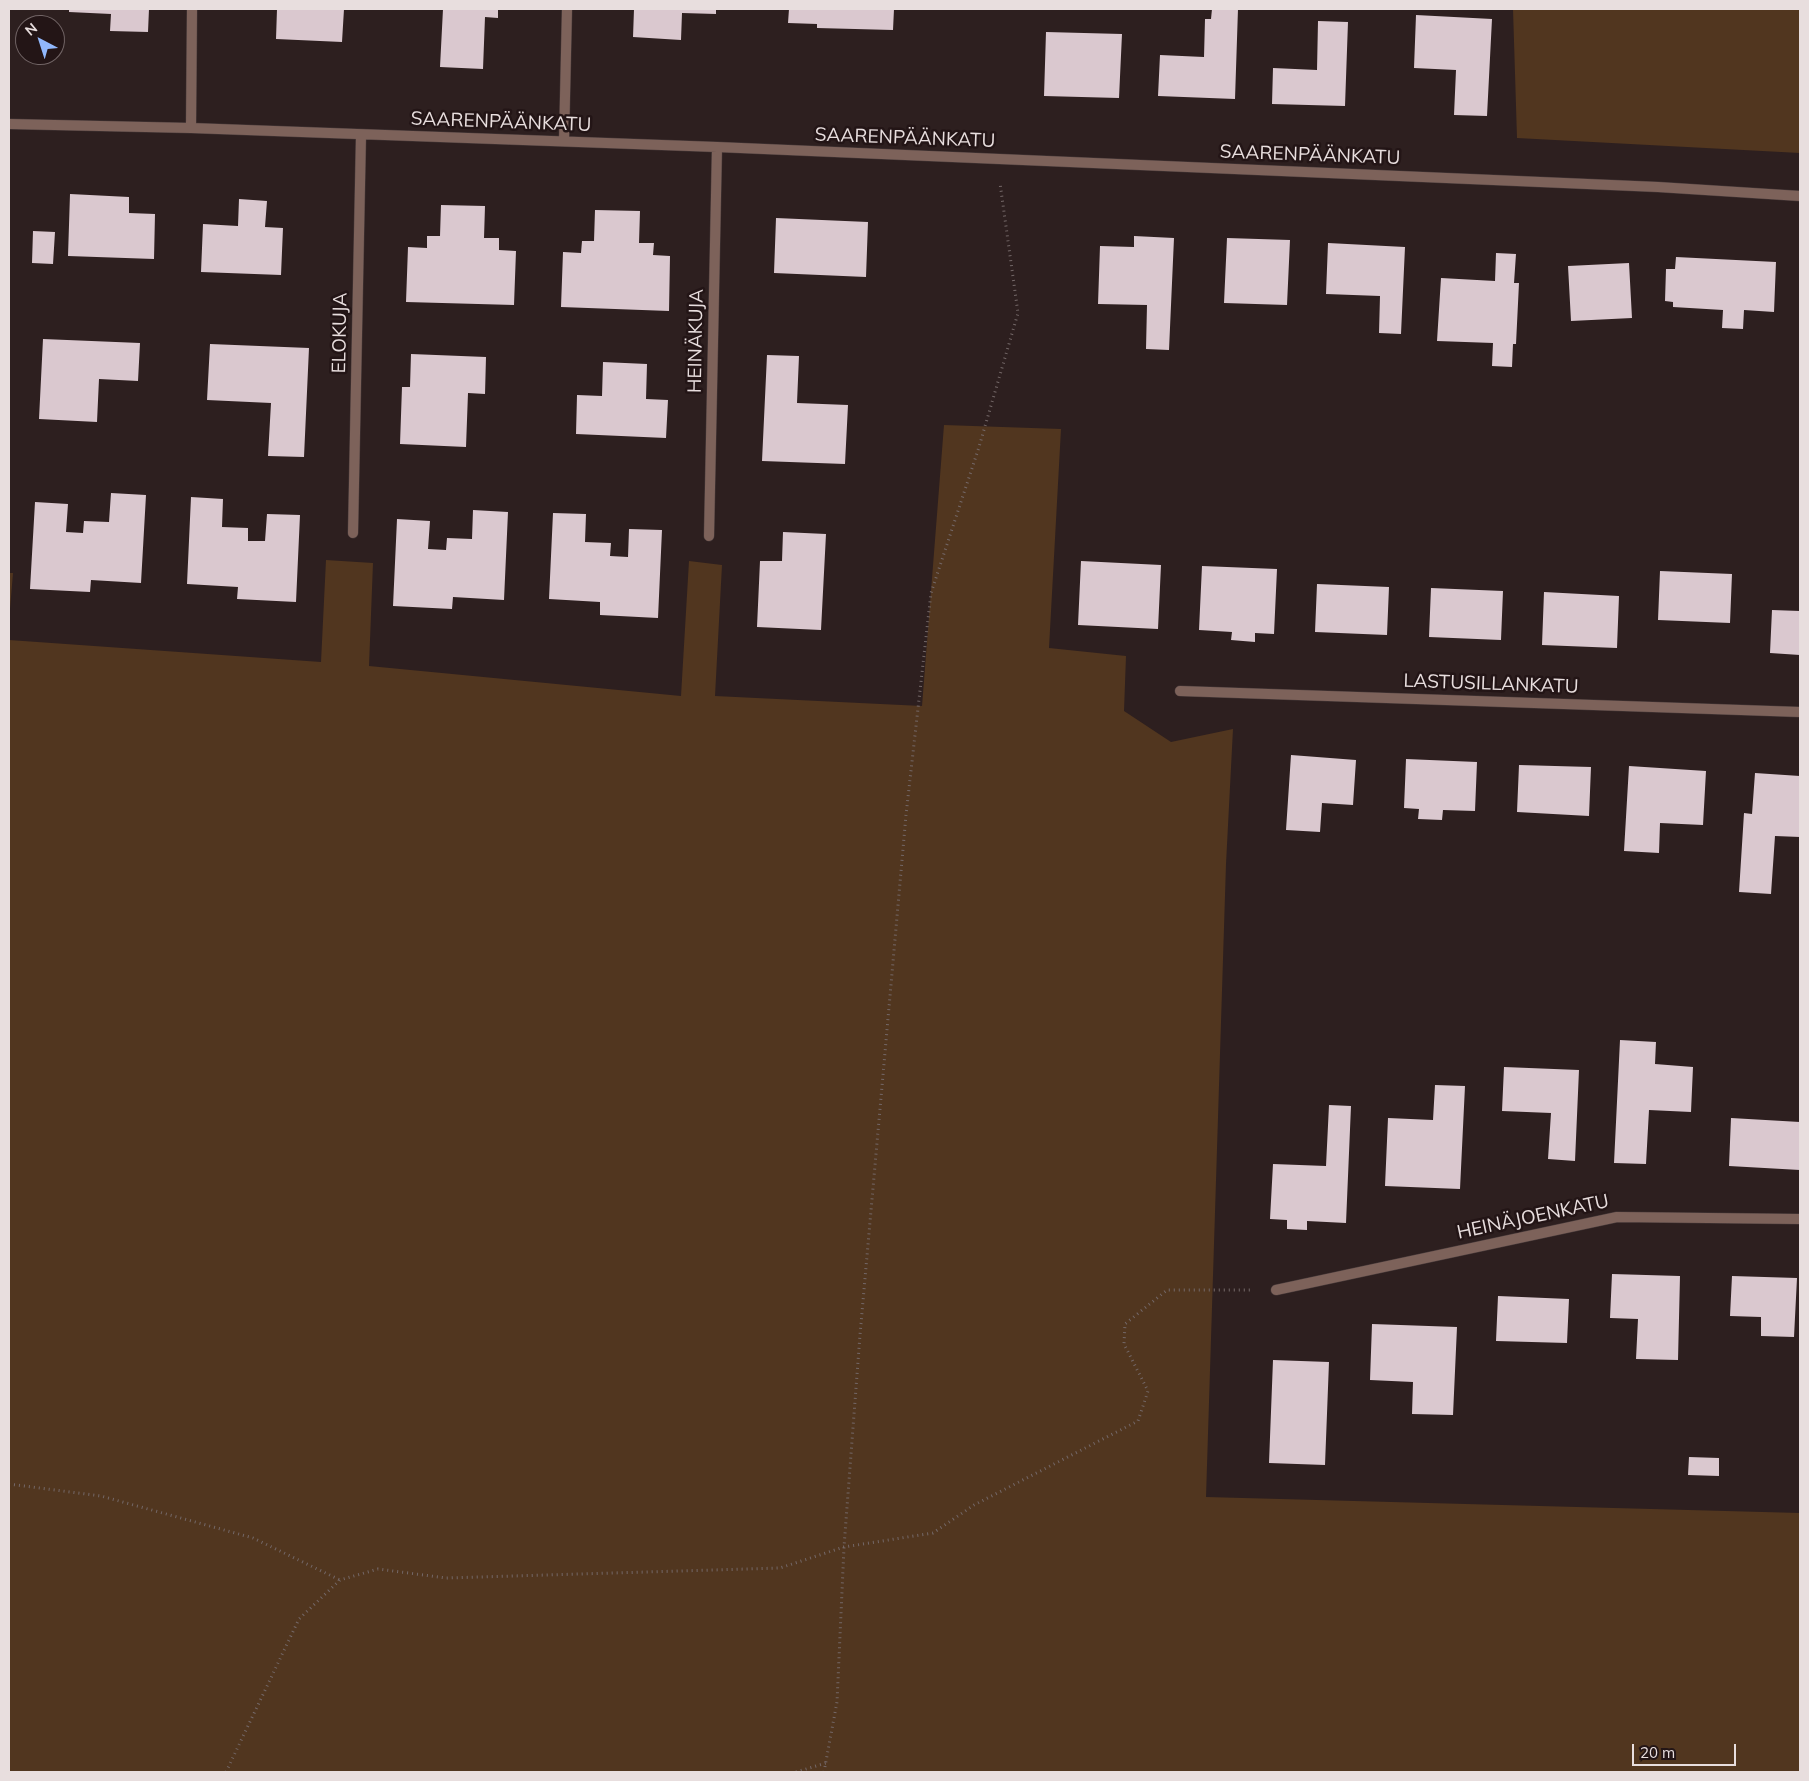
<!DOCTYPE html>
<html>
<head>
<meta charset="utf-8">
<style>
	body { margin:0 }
	#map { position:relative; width:1809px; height:1781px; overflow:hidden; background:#2d1f1f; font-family:Mulish,sans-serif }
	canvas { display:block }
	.frame { position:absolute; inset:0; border:10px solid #e8dede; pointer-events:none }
	.north { position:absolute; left:15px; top:15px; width:50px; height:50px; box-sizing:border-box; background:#231516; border:1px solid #726566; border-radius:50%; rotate:320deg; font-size:14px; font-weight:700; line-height:20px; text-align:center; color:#e8dede }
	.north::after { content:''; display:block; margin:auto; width:18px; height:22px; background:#91b8fd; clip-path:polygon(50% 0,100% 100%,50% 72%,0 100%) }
	.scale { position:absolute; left:1632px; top:1744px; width:104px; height:22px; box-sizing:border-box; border:2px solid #e8dede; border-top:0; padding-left:6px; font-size:15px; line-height:18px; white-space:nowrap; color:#e8dede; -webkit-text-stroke:4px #231516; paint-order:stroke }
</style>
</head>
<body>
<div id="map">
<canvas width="1809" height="1781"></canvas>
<div class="frame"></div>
<div class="north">N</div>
<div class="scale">20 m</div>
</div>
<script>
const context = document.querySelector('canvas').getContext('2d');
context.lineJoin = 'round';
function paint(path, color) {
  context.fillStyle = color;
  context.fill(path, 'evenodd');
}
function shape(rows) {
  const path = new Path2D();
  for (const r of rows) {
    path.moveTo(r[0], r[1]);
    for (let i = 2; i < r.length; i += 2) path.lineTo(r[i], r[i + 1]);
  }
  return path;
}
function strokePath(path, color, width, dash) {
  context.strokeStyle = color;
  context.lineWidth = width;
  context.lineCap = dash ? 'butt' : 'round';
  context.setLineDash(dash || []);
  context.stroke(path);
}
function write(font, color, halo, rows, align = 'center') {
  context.font = font + ' Mulish,sans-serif';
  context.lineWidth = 5;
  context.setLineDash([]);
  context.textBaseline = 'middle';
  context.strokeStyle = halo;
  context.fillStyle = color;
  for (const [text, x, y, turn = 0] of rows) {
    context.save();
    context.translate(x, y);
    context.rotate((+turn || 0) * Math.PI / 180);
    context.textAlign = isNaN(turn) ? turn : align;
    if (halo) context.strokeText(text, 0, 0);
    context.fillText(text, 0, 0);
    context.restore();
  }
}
paint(shape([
	[1513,9,1800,9,1800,153,1517,138],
	[944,425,1061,429,1049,648,1126,656,1124,711,1171,742,1233,729,1226,864,1206,1497,1800,1513,1800,1772,9,1772,9,640,321,662,326,560,373,563,369,666,681,696,689,561,722,565,715,696,922,706],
	[9,573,13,573,9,621]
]), '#51361f');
paint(shape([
	[69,9,149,9,148,32,110,31,111,14,69,12],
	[277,9,344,9,342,42,276,39],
	[443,9,498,9,498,18,485,17,483,69,440,67],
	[634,9,716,9,716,14,682,13,681,40,633,37],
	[789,9,894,9,893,30,817,28,817,24,788,23],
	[1212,9,1238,9,1235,99,1158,96,1160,55,1204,57,1205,19,1211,19],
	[1416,15,1492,19,1487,116,1454,115,1456,70,1414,68],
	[1318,21,1348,22,1345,106,1272,104,1273,68,1317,70],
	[1046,32,1122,34,1119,98,1044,96],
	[70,194,129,197,129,213,155,214,154,259,68,256],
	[239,199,267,201,265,227,283,228,281,275,201,272,203,224,238,226],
	[441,205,485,206,484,238,499,238,499,250,516,251,514,305,406,302,408,247,427,248,427,236,440,236],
	[595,210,640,211,639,243,654,243,653,255,670,256,669,311,561,307,563,252,581,253,582,241,594,241],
	[776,218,868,222,866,277,774,273],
	[33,231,55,232,53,264,32,263],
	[1134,236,1174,238,1169,350,1146,349,1147,305,1098,304,1100,246,1134,247],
	[1227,238,1290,240,1287,305,1224,303],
	[1328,243,1405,247,1401,334,1379,333,1380,296,1326,294],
	[1496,253,1516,254,1514,283,1519,283,1516,344,1513,344,1512,367,1492,366,1493,343,1437,341,1441,278,1495,281],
	[1676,257,1776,262,1774,312,1744,310,1743,329,1722,328,1723,310,1673,307,1673,302,1665,301,1666,269,1675,269],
	[1629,263,1632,318,1571,321,1568,266],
	[43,339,140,343,138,381,99,379,97,422,39,419],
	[210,344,309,348,304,457,268,456,271,403,207,400],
	[411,354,486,357,485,394,468,393,466,447,400,444,402,387,410,387],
	[767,355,799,356,797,403,848,405,845,464,762,461],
	[603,362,647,364,646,399,668,400,666,438,576,434,577,395,602,396],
	[111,493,146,495,141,583,91,580,90,592,30,589,35,502,68,504,66,532,83,533,84,521,109,522],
	[191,497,223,499,222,527,248,528,248,541,265,541,267,514,300,515,296,602,237,599,238,587,187,584],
	[473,510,508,512,504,600,453,597,452,609,393,606,397,519,430,521,428,549,446,550,447,538,472,539],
	[553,513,586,514,585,542,611,543,610,556,628,557,629,529,662,530,658,618,600,615,600,602,549,599],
	[783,532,826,534,821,630,757,627,760,561,782,561],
	[1081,561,1161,565,1158,629,1078,625],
	[1202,566,1277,569,1274,634,1255,633,1255,642,1231,640,1232,632,1199,630],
	[1660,571,1732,574,1730,623,1658,620],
	[1317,584,1389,587,1387,635,1315,632],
	[1431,588,1503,591,1501,640,1429,637],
	[1544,592,1619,596,1617,648,1542,645],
	[1772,610,1800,611,1800,655,1770,653],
	[1291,755,1356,760,1353,805,1322,803,1320,832,1286,830],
	[1406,759,1477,762,1475,811,1443,810,1442,820,1418,819,1419,809,1404,808],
	[1519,765,1591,767,1589,816,1517,812],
	[1629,766,1706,771,1703,825,1660,823,1659,853,1624,851],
	[1755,773,1800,776,1800,837,1775,836,1771,894,1739,892,1744,813,1752,814],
	[1620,1040,1656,1042,1655,1064,1693,1067,1691,1112,1649,1110,1646,1164,1614,1163],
	[1504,1067,1579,1070,1575,1161,1548,1159,1551,1113,1502,1111],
	[1435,1085,1465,1086,1460,1189,1385,1186,1388,1118,1433,1120],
	[1329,1105,1351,1106,1346,1223,1307,1221,1307,1230,1287,1229,1287,1220,1270,1219,1273,1164,1326,1166],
	[1731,1118,1800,1122,1800,1170,1729,1166],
	[1612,1274,1680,1276,1678,1360,1636,1359,1638,1319,1610,1318],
	[1732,1276,1797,1278,1794,1337,1761,1336,1761,1317,1730,1316],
	[1498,1296,1569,1299,1567,1343,1496,1341],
	[1372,1324,1457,1327,1453,1415,1412,1414,1413,1382,1370,1380],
	[1273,1360,1329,1362,1325,1465,1269,1463],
	[1689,1457,1719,1458,1719,1476,1688,1475]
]), '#dac8cf');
const minor = shape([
	[9,124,191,128,717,147,1658,187,1800,196],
	[191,128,192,9],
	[564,141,567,9],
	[353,533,361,135],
	[709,536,717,147],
	[1180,691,1800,712],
	[1276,1290,1617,1217,1800,1219]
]);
strokePath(minor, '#473a3a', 11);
strokePath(shape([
	[9,1484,101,1496,253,1538,340,1580],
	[226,1772,299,1619,340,1580,378,1569,446,1578,780,1568,844,1547,933,1533,974,1505,1138,1421,1148,1391,1124,1344,1125,1324,1167,1290,1253,1290],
	[796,1772,826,1763],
	[824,1772,837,1702,844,1547,860,1335,906,815,931,593,979,447,1018,313,1000,183]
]), '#746868', 3, [1, 4]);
strokePath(minor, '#7d625a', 10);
write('19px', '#e8dede', '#231516', [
	["SAARENPÄÄNKATU",501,122,2],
	["SAARENPÄÄNKATU",905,138,2],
	["SAARENPÄÄNKATU",1310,155,2],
	["ELOKUJA",340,333,-89],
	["HEINÄKUJA",696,341,-89],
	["LASTUSILLANKATU",1491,684,2],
	["HEINÄJOENKATU",1533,1217,-12]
]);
</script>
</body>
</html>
